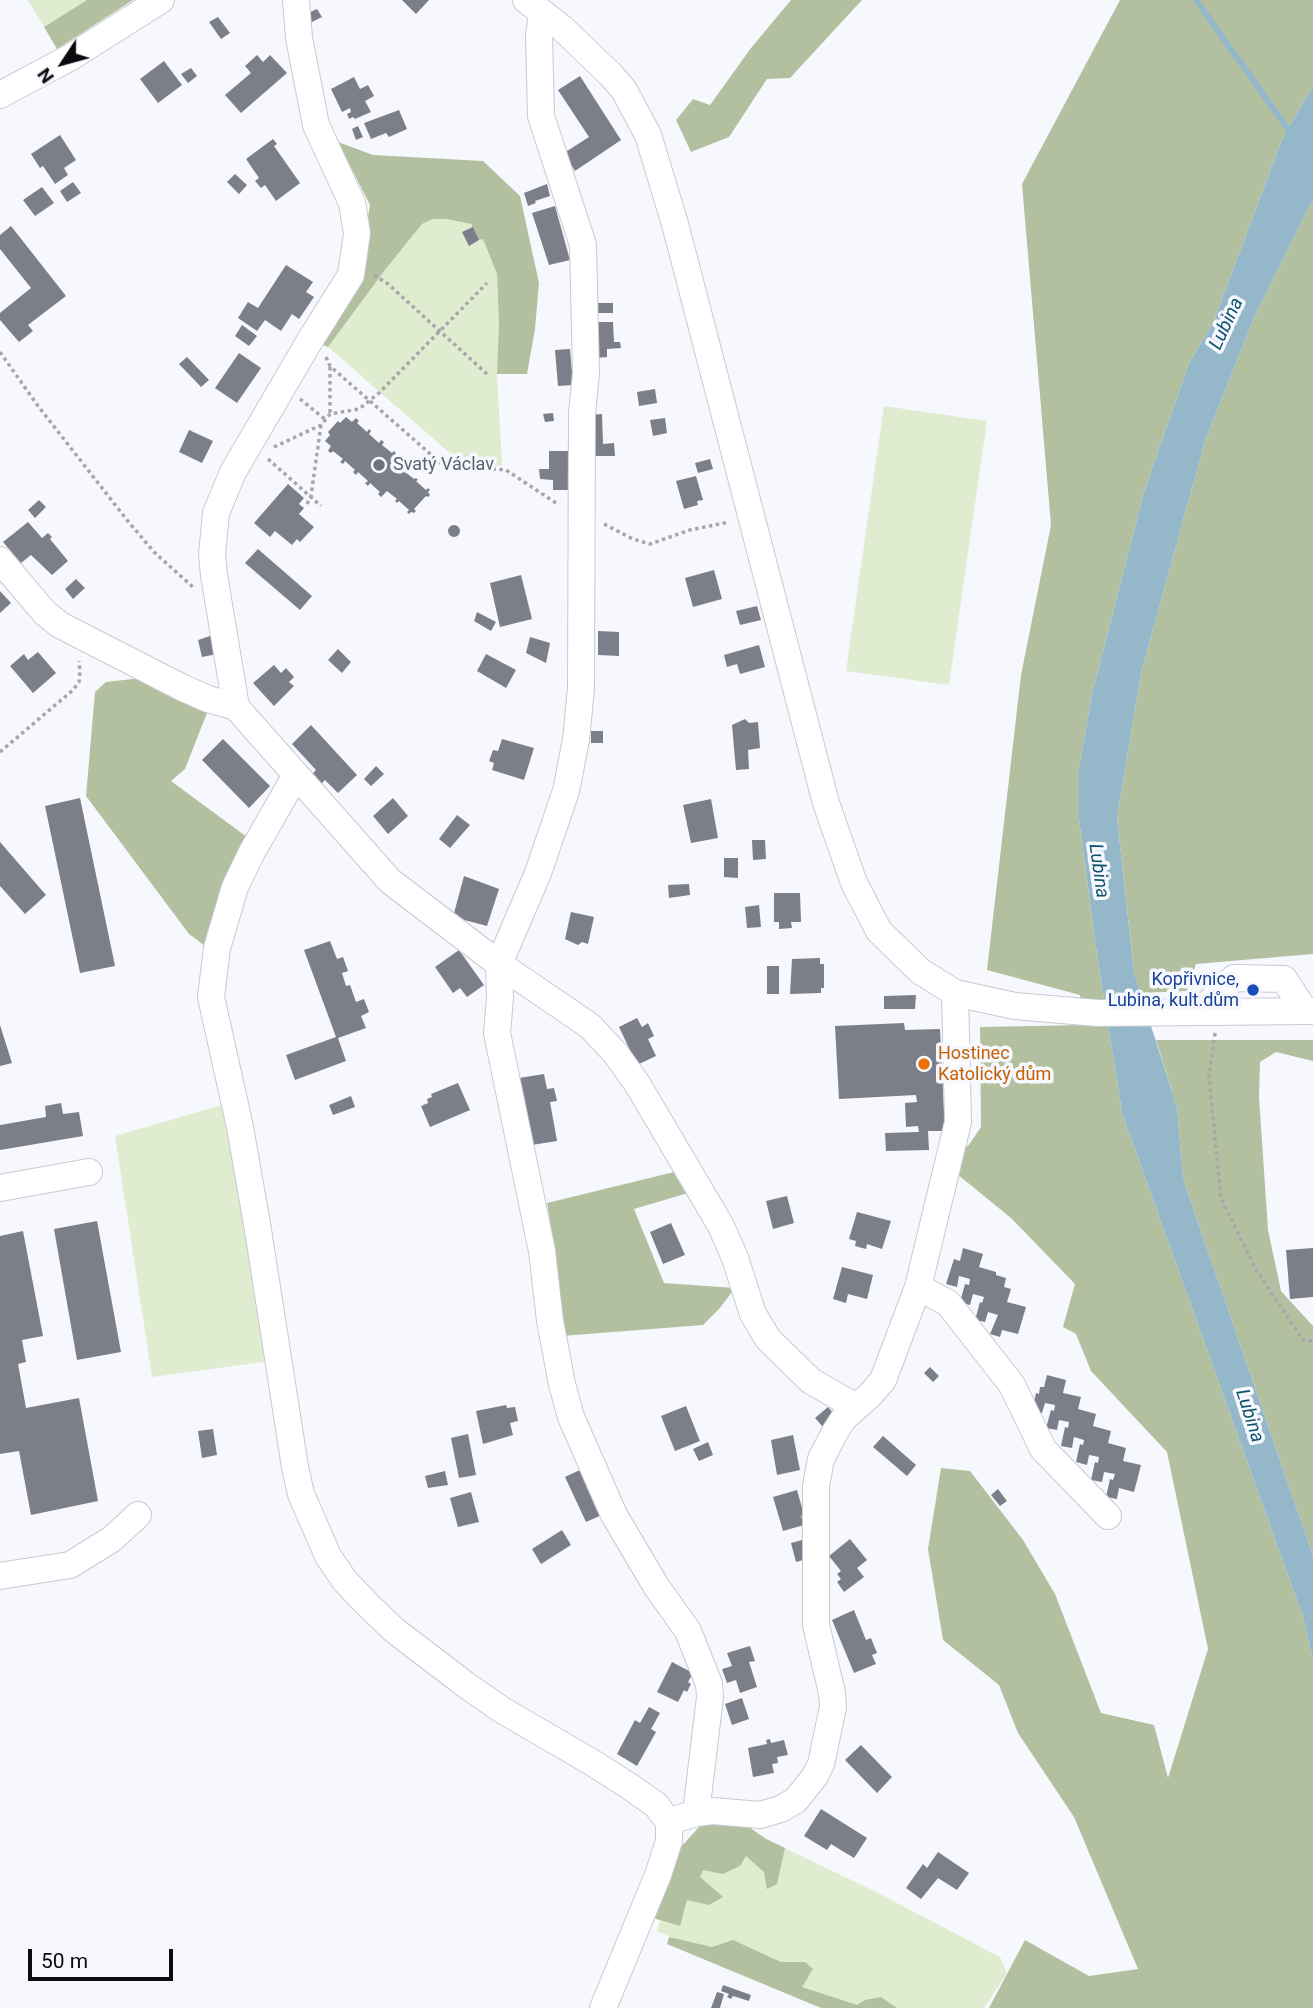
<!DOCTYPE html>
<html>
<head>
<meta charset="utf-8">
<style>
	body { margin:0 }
	#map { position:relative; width:1313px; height:2008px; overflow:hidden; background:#f7f8fd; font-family:Roboto,sans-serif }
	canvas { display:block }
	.north { position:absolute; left:28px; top:28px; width:70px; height:70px; -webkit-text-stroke:5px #f7f8fd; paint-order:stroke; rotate:234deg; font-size:19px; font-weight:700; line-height:28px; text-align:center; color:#0b0b0f }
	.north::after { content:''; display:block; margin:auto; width:24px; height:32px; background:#0b0b0f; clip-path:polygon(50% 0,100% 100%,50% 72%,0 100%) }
	.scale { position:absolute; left:28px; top:1949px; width:145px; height:32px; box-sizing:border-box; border:4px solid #0b0b0f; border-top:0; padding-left:9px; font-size:21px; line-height:24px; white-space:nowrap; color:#0b0b0f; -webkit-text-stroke:5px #f7f8fd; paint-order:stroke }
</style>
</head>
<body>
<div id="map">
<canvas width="1313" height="2008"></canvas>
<div class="north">N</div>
<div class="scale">50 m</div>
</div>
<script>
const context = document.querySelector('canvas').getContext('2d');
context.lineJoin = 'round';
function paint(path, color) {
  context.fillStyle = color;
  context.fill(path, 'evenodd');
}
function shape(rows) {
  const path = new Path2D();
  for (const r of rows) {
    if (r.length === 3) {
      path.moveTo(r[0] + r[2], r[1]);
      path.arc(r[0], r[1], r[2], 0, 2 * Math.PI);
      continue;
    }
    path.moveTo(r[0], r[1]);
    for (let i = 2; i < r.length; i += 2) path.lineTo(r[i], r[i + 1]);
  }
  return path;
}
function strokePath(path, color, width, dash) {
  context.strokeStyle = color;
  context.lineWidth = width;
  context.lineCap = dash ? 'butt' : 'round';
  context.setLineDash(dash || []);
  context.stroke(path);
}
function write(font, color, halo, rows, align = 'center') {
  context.font = font + ' Roboto,sans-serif';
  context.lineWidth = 7;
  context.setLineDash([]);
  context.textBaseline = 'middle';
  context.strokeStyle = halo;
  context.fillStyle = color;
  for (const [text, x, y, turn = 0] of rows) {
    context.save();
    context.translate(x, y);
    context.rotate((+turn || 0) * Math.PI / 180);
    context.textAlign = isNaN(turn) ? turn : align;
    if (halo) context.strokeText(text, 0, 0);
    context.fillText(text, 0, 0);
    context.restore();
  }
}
paint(shape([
	[28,0,87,0,44,27],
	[433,219,446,219,470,224,480,240,483,238,497,274,499,323,497,374,502,466,460,462,328,347,385,270,422,224],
	[884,406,987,421,949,685,846,671],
	[226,1104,271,1361,152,1377,115,1136],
	[736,1818,766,1839,876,1892,1000,1957,1007,1973,984,2008,836,2008,657,1931,686,1841,699,1827]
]), '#dfecd0');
paint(shape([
	[87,0,133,0,57,49,44,27],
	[791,0,862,0,790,78,767,79,729,137,691,152,676,120,693,99,710,105,751,48],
	[1120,0,1313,0,1313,86,1283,137,1213,323,1189,363,1144,492,1092,694,1079,768,1079,820,1096,948,1122,1113,1303,1617,1313,1661,1313,2008,989,2008,1025,1940,1089,1976,1138,1969,1074,1817,1018,1733,999,1685,943,1640,928,1549,941,1468,970,1471,1023,1540,1055,1594,1101,1713,1154,1725,1168,1778,1208,1649,1167,1452,1091,1371,1076,1334,1063,1327,1075,1284,1011,1218,957,1174,961,1149,968,1146,981,1127,980,1027,1085,1025,1080,995,987,970,1021,675,1051,525,1022,184],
	[338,142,373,155,483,161,520,196,539,283,535,329,527,374,497,374,499,323,497,274,483,239,479,240,471,224,446,219,433,219,422,224,385,270,328,347,318,343,357,281,370,205],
	[1313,199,1313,954,1196,964,1187,991,1140,993,1134,973,1117,817,1141,673,1205,441,1254,318],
	[159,676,207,713,185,769,171,781,251,840,208,929,205,946,189,934,86,796,95,692,106,682],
	[1156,1040,1313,1040,1313,1061,1276,1052,1260,1062,1259,1097,1268,1230,1281,1291,1313,1326,1313,1556,1183,1179,1177,1107],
	[674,1172,688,1193,634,1209,664,1283,735,1288,720,1308,703,1325,562,1336,555,1249,547,1203],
	[719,1818,736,1818,766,1839,785,1848,777,1884,767,1889,764,1872,746,1856,740,1866,723,1874,703,1870,700,1877,723,1897,709,1905,687,1900,680,1926,653,1918,681,1847,699,1827],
	[669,1937,712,1947,733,1940,781,1962,805,1962,813,1969,802,1987,857,2005,865,2000,881,1997,897,2008,821,2008,667,1944]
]), '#b2c09f');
paint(shape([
	[1313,86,1313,199,1254,318,1205,441,1141,673,1117,817,1134,973,1177,1107,1183,1179,1313,1556,1313,1661,1303,1617,1122,1113,1096,948,1079,820,1079,768,1092,694,1144,492,1189,363,1213,323,1283,137]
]), '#94b8ca');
strokePath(shape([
	[1196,0,1292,135]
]), '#94b8ca', 6);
paint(shape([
	[402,0,429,0,416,14],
	[317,9,322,17,310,23,306,14],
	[218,17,230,33,221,39,209,22],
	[257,55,263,62,270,55,287,73,241,113,225,95,251,73,245,66],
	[164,61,182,85,158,103,140,79],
	[191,68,197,76,188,83,181,74],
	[580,76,621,140,575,171,564,153,589,137,558,90],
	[354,77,360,89,368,85,374,96,365,101,371,112,355,119,353,117,349,119,347,114,351,112,350,108,342,112,331,89],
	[399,110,407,129,389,137,386,133,371,139,364,123],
	[358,126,363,137,356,140,352,129],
	[60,135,76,160,64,168,68,175,55,184,43,166,40,168,31,154],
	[273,139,277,144,274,146,300,183,276,201,265,185,261,188,255,181,259,178,246,159],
	[235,174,247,185,239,194,227,182],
	[73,182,81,193,67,202,60,191],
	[547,184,550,196,535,201,536,203,528,206,524,193],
	[42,187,54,203,35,216,23,200],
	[555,206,570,260,549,265,532,213],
	[11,226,66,296,28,325,33,331,19,342,0,320,0,313,31,288,0,249,0,235],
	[473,227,479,240,469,246,462,232],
	[286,265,313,282,306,292,314,297,299,319,292,314,281,331,265,320,257,331,238,318,248,302,258,308],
	[595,303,613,303,613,313,595,313],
	[594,322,613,322,614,342,620,342,621,348,607,349,607,357,595,358],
	[242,325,257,336,249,346,235,336],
	[570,349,573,385,558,386,555,350],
	[239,353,261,368,237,403,215,388],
	[187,357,209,380,201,387,179,364],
	[655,389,657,403,639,406,637,392],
	[553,413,554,421,545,422,543,414],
	[602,414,603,444,614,443,615,456,589,456,587,415],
	[346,417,352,422,356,418,359,421,357,423,367,432,369,429,371,431,369,434,379,443,381,440,384,442,382,445,392,453,394,451,396,453,394,456,404,464,406,462,409,464,404,471,414,479,416,478,418,480,416,481,426,490,428,488,430,490,428,492,430,495,428,497,426,496,414,509,416,511,414,513,411,512,409,514,407,512,409,510,399,501,397,503,395,501,397,499,387,491,381,497,378,494,380,492,370,483,368,486,365,483,368,481,358,472,356,475,353,472,355,470,345,461,343,464,340,462,343,459,333,451,331,453,328,451,331,446,325,441,330,435,328,432,338,421,340,423],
	[665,418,667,433,653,436,650,420],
	[189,430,213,441,202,463,179,452],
	[549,451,569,451,569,490,553,490,553,480,540,479,539,469,549,469],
	[710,459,713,469,698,473,695,463],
	[696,476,703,500,697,501,698,505,684,509,676,481],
	[288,484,304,498,299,504,304,508,299,514,314,527,300,542,297,539,292,545,275,531,270,537,254,523],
	[39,500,46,507,35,518,28,510],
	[28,522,42,538,48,533,52,537,50,539,68,561,52,575,31,555,21,563,3,542],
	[454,531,6],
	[258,549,312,596,300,610,245,563],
	[714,570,722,599,693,607,685,578],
	[521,575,532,619,500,627,490,583],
	[76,579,85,588,73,599,65,589],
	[0,591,11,603,0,613],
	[757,606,761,620,740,625,736,611],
	[477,612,496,622,491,631,474,621],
	[598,631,619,632,619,656,598,655],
	[213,635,217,654,202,657,198,640],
	[530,637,550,643,546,663,526,653],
	[759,645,765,667,740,674,737,664,727,667,724,655],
	[338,649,351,662,342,673,328,660],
	[38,652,56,673,33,693,10,666,24,654,28,660],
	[486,654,516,670,506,688,477,671],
	[274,665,281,673,286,668,294,677,289,682,294,686,274,706,253,683],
	[745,719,749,723,758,722,760,748,748,750,749,769,736,770,732,725],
	[311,725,357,775,338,793,325,780,320,785,311,775,316,770,292,744],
	[591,731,603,731,603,743,591,743],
	[223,739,270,786,249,808,202,760],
	[502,739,534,748,524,780,492,770,494,763,489,761,493,750,498,751],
	[376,766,384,774,371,786,364,779],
	[80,798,115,966,80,973,45,806],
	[393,798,408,816,388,834,373,816],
	[711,799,718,838,691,843,683,805],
	[457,815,470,825,450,848,439,839],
	[752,840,765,840,766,859,753,860],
	[0,842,46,895,25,914,0,886],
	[724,858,738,858,738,878,724,877],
	[464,876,499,889,487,926,453,917],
	[689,884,690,895,669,898,668,885],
	[774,893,800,893,801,922,791,922,792,928,779,929,779,922,774,922],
	[759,905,761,927,747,928,745,907],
	[571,912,594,917,588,944,582,942,578,945,565,939],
	[330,941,337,959,343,957,348,971,342,973,346,986,350,985,356,1002,364,999,369,1012,361,1016,366,1028,338,1038,346,1061,295,1080,286,1055,336,1037,304,950],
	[459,950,484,985,467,997,460,988,453,993,435,967],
	[820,958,820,964,824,964,824,988,821,988,821,993,790,994,792,959],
	[767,966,779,966,779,994,767,994],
	[916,995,915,1009,884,1009,884,996],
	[637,1018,642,1027,648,1023,654,1036,648,1039,656,1056,637,1065,619,1027],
	[904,1023,905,1030,940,1029,945,1131,928,1131,929,1150,886,1151,885,1133,919,1132,918,1126,906,1127,905,1103,917,1102,916,1095,839,1099,835,1026],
	[0,1025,12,1063,0,1066],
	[544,1074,547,1089,554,1088,557,1101,550,1102,557,1141,532,1145,519,1078],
	[458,1083,470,1110,430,1127,421,1106,428,1103,427,1099,432,1097,431,1094],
	[351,1096,355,1107,333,1115,329,1105],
	[61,1103,63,1114,79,1112,83,1136,0,1150,0,1125,46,1117,45,1106],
	[787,1196,794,1223,773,1229,766,1201],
	[857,1212,891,1221,882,1249,867,1244,866,1249,855,1246,856,1241,849,1239],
	[97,1221,121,1352,77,1360,54,1229],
	[671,1223,685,1255,663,1264,650,1232],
	[23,1231,43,1336,22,1340,26,1362,18,1364,26,1408,79,1398,98,1501,31,1515,19,1451,0,1454,0,1236],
	[963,1248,983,1254,979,1267,996,1272,996,1275,1006,1278,1004,1287,1011,1289,1007,1302,1026,1307,1018,1334,1002,1330,1000,1337,990,1334,998,1315,988,1312,985,1322,975,1320,980,1302,982,1303,984,1297,973,1294,970,1305,960,1302,965,1284,969,1285,970,1279,959,1276,957,1287,946,1284,954,1259,960,1261],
	[1313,1248,1313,1297,1290,1299,1286,1250],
	[842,1267,873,1275,867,1299,848,1294,846,1303,833,1299],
	[930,1367,939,1376,933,1382,924,1373],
	[1047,1375,1066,1380,1063,1393,1081,1397,1078,1409,1096,1414,1093,1426,1111,1431,1108,1443,1126,1448,1123,1461,1141,1465,1134,1492,1119,1488,1117,1499,1106,1497,1110,1479,1113,1480,1115,1474,1104,1472,1102,1482,1091,1480,1095,1462,1098,1463,1099,1457,1089,1455,1087,1465,1076,1462,1080,1444,1083,1445,1084,1440,1074,1437,1072,1448,1061,1446,1065,1427,1068,1428,1069,1422,1059,1420,1057,1430,1046,1428,1051,1410,1054,1411,1055,1405,1045,1403,1042,1413,1032,1411,1036,1393,1039,1394,1040,1387,1044,1387],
	[506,1405,507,1408,515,1407,518,1421,510,1423,513,1435,483,1444,476,1411],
	[686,1406,700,1441,675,1451,661,1416],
	[828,1407,836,1416,823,1427,815,1418],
	[213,1429,217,1455,202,1458,198,1431],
	[468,1434,476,1475,459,1478,451,1438],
	[793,1435,800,1470,777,1475,771,1440],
	[883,1436,916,1465,907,1476,873,1447],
	[708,1442,713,1455,699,1461,693,1449],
	[582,1469,604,1514,586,1522,565,1477],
	[445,1471,448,1485,428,1488,425,1476],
	[998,1489,1007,1501,1000,1506,991,1495],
	[797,1490,804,1515,801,1516,804,1525,783,1531,773,1497],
	[471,1492,479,1522,458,1527,450,1498],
	[562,1530,571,1545,541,1564,532,1549],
	[850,1539,867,1560,857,1568,864,1577,844,1592,837,1582,841,1579,837,1574,841,1571,829,1556],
	[802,1540,807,1559,796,1562,791,1543],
	[854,1610,866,1640,871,1638,877,1653,872,1655,876,1664,854,1673,832,1620],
	[750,1646,755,1661,749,1662,757,1687,740,1693,736,1680,727,1683,722,1669,732,1666,727,1653],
	[672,1662,693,1673,688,1682,691,1684,687,1692,684,1690,678,1702,657,1692],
	[742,1698,749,1719,732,1725,725,1704],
	[649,1707,660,1713,651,1729,656,1732,637,1766,617,1754,635,1720,640,1723],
	[770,1739,771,1743,784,1740,788,1755,777,1757,778,1763,772,1764,774,1773,753,1777,748,1748,767,1744,766,1740],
	[861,1745,892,1777,877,1793,845,1760],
	[821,1809,867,1838,854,1858,831,1844,827,1850,804,1836],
	[938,1852,969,1873,957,1890,938,1878,921,1899,906,1888,923,1864,927,1868],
	[723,1985,751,1995,749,2001,733,1996,731,1999,727,1997,729,1994,721,1991],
	[717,1992,724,1994,720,2008,711,2008]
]), '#7c7e89');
const minor = shape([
	[526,0,562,28,610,74,624,90,648,135,675,224,826,803,854,883,879,931,920,971,955,993,1015,1006,1097,1013,1313,1011],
	[542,14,539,35,541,116,583,245,586,373,582,413,581,688,576,740,566,791,538,873,499,964,500,998,497,1033,542,1251,550,1321,562,1384,571,1417,614,1515,656,1586,688,1631,709,1684,710,1697,696,1813],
	[0,95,71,57,161,0],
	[0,560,45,613,60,625,181,687,208,699,236,707,390,881,499,964,590,1026,616,1054,638,1085,721,1226,735,1258,753,1314,768,1339,811,1381,856,1407],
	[236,707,214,575,212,554,216,513,233,472,309,342,351,275,357,233,352,203,316,125,299,38,296,0],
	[296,775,252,852,235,887,217,948,211,997,240,1127,258,1230,295,1467,301,1494,328,1556,345,1581,367,1604,394,1630,466,1685,502,1710,593,1763,629,1786,656,1805,669,1822,669,1841,658,1875,603,2008],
	[1201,1011,1234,978,1284,979,1305,1011],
	[0,1188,89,1172],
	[918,1287,948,1303,1012,1385,1043,1449,1108,1516],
	[0,1576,70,1565,112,1539,138,1515],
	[680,1818,696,1813,713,1811,760,1815,781,1809,796,1800,815,1776,821,1764,833,1707,832,1693,816,1625,816,1486,821,1459,835,1432,844,1418,870,1395,883,1380,918,1287,958,1122,955,993]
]);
strokePath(minor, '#c7c9d4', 28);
strokePath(shape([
	[374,275,388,284,487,374],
	[0,352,38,406,127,520,154,552,194,588],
	[326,357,330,366,444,466,506,470,559,505],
	[330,367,330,414],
	[300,399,326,420],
	[274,447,321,425,330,414,359,409,379,393,487,283],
	[268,459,321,506],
	[307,504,311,496,321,425],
	[604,524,633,539,650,544,690,530,729,522],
	[0,752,73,690,79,682,80,671,79,661],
	[1215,1033,1209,1077,1221,1198,1255,1268,1303,1340,1313,1341]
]), '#a6a7ab', 3.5, [3.5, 3.5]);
strokePath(minor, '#fff', 26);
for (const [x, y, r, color] of [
	[379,465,7,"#6b7280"],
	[1253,990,7,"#1a4fb4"],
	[924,1064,7,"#e8710a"]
]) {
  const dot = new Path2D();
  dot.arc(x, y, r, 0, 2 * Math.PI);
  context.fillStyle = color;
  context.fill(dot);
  strokePath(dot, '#f7f8fd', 2.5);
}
write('18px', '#5b616d', '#f7f8fd', [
	["Svatý Václav",393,465]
], 'left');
write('18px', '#164399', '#f7f8fd', [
	["Kopřivnice,",1239,980],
	["Lubina, kult.dům",1239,1001]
], 'right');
write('18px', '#c56008', '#f7f8fd', [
	["Hostinec",938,1054],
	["Katolický dům",938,1075]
], 'left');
write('italic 19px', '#0c536d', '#f7f8fd', [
	["Lubina",1227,324,-65],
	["Lubina",1098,871,82],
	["Lubina",1249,1416,72]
]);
</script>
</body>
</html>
